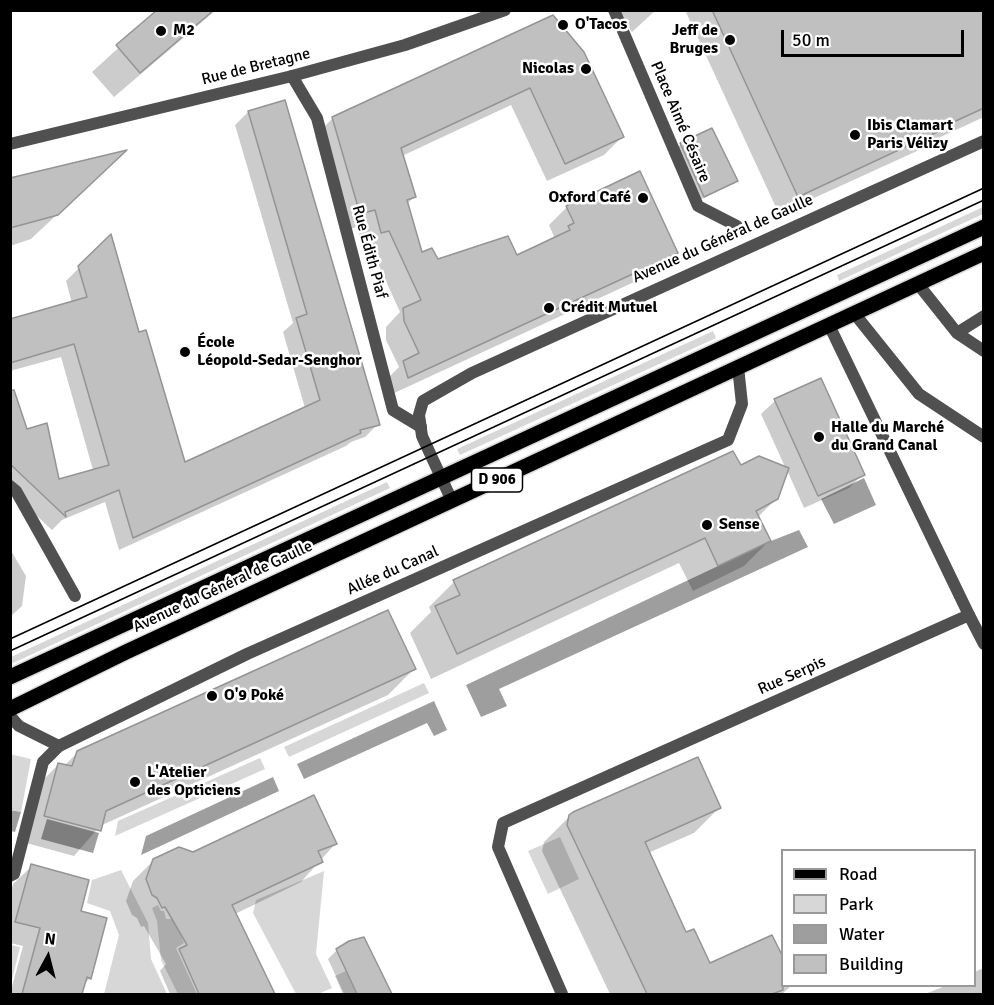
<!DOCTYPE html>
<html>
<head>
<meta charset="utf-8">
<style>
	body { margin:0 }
	#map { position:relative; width:994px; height:1005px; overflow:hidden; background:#fff; font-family:Signika,sans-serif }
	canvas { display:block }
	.frame { position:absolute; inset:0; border:12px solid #000; pointer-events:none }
	.legend { position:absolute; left:781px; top:849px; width:195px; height:138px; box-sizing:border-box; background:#fff; border:2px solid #999; margin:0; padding:8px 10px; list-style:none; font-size:18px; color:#000 }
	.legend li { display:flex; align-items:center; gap:12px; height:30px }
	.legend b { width:30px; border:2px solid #999 }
	.north { position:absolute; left:18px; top:927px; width:60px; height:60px; -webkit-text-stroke:4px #fff; paint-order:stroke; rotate:7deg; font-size:16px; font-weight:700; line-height:24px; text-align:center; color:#000 }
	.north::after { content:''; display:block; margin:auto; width:21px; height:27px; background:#000; clip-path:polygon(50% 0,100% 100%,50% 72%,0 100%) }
	.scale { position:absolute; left:781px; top:30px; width:183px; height:27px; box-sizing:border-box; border:3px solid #000; border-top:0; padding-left:8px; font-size:18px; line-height:21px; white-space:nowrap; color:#000; -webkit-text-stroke:4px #fff; paint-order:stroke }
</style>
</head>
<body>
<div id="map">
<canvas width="994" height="1005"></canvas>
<div class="frame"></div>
<ul class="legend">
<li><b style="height:8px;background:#000"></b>Road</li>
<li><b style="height:16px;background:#d7d7d7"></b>Park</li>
<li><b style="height:16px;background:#9e9e9e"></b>Water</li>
<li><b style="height:16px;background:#c0c0c0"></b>Building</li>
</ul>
<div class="north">N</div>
<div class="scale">50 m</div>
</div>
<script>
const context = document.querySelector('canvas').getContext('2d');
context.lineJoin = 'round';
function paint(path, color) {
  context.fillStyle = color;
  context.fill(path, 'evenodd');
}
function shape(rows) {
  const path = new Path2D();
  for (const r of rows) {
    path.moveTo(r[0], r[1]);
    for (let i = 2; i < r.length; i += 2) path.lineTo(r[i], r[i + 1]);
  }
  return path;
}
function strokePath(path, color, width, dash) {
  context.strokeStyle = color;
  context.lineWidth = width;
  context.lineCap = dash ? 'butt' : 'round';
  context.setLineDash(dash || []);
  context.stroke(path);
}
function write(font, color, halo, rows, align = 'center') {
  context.font = font + ' Signika,sans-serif';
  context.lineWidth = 5;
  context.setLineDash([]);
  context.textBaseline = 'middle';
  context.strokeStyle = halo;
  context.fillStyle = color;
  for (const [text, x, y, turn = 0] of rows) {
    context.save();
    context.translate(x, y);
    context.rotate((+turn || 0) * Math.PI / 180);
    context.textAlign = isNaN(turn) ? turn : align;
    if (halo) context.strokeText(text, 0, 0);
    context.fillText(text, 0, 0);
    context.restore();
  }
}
paint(shape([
	[983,207,983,214,839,281,837,275],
	[713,331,716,338,460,455,457,449],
	[387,482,390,488,11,664,11,657],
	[424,683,429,693,289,757,284,747],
	[10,754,31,759,21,812,11,810],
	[260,758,265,769,115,836,118,821],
	[560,837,579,879,548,894,528,851],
	[121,870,148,923,151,959,167,994,104,994,119,935,110,911,87,903,92,880],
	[324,871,316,954,332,988,318,994,296,994,253,913,256,900],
	[158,905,161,911,164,911,166,919,174,919,184,943,176,948,197,994,178,994,161,960,157,921,152,908],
	[11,945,20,947,11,984,10,945],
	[346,971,357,994,343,994,335,976]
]), '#d7d7d7');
paint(shape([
	[864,478,876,505,834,524,821,499],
	[799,530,808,547,499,689,507,706,481,717,466,685,771,541],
	[434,701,447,730,434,736,427,723,304,779,297,764],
	[273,777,279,791,141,855,146,836],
	[10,810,21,812,15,832,11,831],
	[47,819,99,833,93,853,41,839]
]), '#9e9e9e');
paint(shape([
	[160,10,216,10,114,97,92,72],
	[656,10,632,32,617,11],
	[685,10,984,10,984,117,934,140,928,146,779,214],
	[553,16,622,137,604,155,547,181,511,105,402,156,414,197,407,204,421,255,437,261,516,257,555,239,549,225,567,207,676,253,658,271,390,395,386,380,399,367,386,340,386,327,400,312,371,248,364,250,357,227,342,231,315,136,333,118],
	[248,112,378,424,365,437,351,442,346,446,119,550,105,502,62,520,52,530,10,491,10,384,26,430,57,481,93,470,61,357,10,371,10,321,72,303,66,281,110,237,138,334,184,464,305,408,283,332,293,323,235,125],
	[681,144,736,181,700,200,677,148],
	[100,174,31,239,10,246,10,179],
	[775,401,863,474,849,488,804,508,787,470,777,498,758,517,769,541,744,566,693,591,679,563,431,679,410,633,431,612,429,607,454,582,786,469,761,414],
	[10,549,26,576,22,606,10,617],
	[414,669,388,695,100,826,74,856,19,841,33,790,59,764,64,766,77,753],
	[719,808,694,833,648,853,685,934,709,965,791,986,782,994,610,994,542,851,544,842,570,816],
	[336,843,301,882,235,914,274,994,170,994,160,971,166,964,144,926,141,927,137,918,132,915,126,901,133,881,154,860,193,853],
	[32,866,79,912,90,978,83,985,81,994,10,994,23,946,10,943,10,895,13,884],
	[363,939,390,994,344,994,328,959,337,950],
	[984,968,984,994,925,994,945,986,974,986,974,972]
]), '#0003');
const building = shape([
	[157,10,214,10,140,73,116,45,157,10],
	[712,10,984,10,984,108,947,125,948,127,798,197,712,10],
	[553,15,584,52,624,137,565,164,530,88,401,148,416,197,407,200,422,252,432,248,438,259,508,236,517,255,570,230,568,226,574,223,566,206,640,171,678,253,408,378,403,361,419,353,404,321,403,308,421,300,389,231,381,233,375,210,360,214,332,117,553,15],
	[285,100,380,425,360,430,361,433,133,538,119,490,65,512,66,517,10,464,10,390,14,390,27,429,47,423,59,479,109,465,74,344,10,363,10,319,87,297,78,266,111,234,139,332,146,330,185,462,320,400,296,318,307,314,248,111,285,100],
	[712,128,738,181,704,197,680,143,712,128],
	[127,150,58,215,10,228,10,178,127,150],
	[821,378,865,475,818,496,774,399,821,378],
	[733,451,741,465,759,456,789,468,778,499,756,511,771,541,718,566,705,538,457,654,435,606,460,595,453,580,733,451],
	[388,610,416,669,106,811,101,831,44,816,58,763,72,766,77,751,388,610],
	[698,757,721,808,645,842,686,932,694,929,710,963,772,935,783,957,783,990,772,994,647,994,567,825,569,815,573,812,698,757],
	[314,795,337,844,318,851,323,862,232,905,275,994,199,994,179,949,187,945,165,907,162,908,157,898,152,895,146,879,153,859,179,847,193,852,314,795],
	[31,864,89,880,81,911,107,918,91,979,87,977,82,994,22,994,40,928,15,922,31,864],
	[364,937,392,994,357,994,336,949,349,941,364,937]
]);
paint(building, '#c0c0c0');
strokePath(building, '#949494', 1.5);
const primary = shape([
	[10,677,984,227],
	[10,709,126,652,984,253]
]);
strokePath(primary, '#dbdbdb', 18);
strokePath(shape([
	[292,76,317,118,393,410,421,427],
	[918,284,957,333,984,351],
	[854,313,919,394,984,437],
	[957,333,984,316],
	[969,615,984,644]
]), '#505050', 12);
strokePath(shape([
	[614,10,698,206,737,226],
	[10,144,292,76,405,45,505,10],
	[10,486,16,491,75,596],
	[452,501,422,436,419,415,423,401,472,373,984,141],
	[10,716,19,726,59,746,247,654,728,440,742,404,738,367],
	[10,876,14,874,43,762,59,746],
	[562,994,498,847,503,823,969,615,829,325]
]), '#505050', 12);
strokePath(primary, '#000', 15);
strokePath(shape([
	[10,639,984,188],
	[10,651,984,200]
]), '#000', 1.5);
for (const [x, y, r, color] of [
	[563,25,6,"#000"],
	[161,31,6,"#000"],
	[730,40,6,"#000"],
	[586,69,6,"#000"],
	[855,135,6,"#000"],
	[643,198,6,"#000"],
	[549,308,6,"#000"],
	[185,352,6,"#000"],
	[819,437,6,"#000"],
	[707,525,6,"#000"],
	[212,696,6,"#000"],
	[135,782,6,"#000"]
]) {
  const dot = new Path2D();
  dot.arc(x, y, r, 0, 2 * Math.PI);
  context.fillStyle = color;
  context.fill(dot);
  strokePath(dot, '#fff', 2);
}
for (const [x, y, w] of [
	[497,480,51]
]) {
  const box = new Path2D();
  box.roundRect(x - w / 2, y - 12, w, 24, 4.5);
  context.fillStyle = '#fff';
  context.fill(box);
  strokePath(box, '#000', 1.5);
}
write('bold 15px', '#000', null, [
	["D 906",497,480]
]);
write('bold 16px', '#000', '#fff', [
	["O'Tacos",575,25],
	["M2",173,31],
	["Jeff de",718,31,"right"],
	["Bruges",718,49,"right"],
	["Nicolas",574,69,"right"],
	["Ibis Clamart",867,126],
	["Paris Vélizy",867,144],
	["Oxford Café",631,198,"right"],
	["Crédit Mutuel",561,308],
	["École",197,343],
	["Léopold-Sedar-Senghor",197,361],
	["Halle du Marché",831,428],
	["du Grand Canal",831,446],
	["Sense",719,525],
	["O'9 Poké",224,696],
	["L'Atelier",147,773],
	["des Opticiens",147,791]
], 'left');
write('16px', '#000', '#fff', [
	["Rue de Bretagne",256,67,-14],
	["Place Aimé Césaire",680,122,67],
	["Avenue du Général de Gaulle",723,239,-24],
	["Rue Édith Piaf",369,252,75],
	["Allée du Canal",393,571,-24],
	["Avenue du Général de Gaulle",223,587,-25],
	["Rue Serpis",792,676,-24]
]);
</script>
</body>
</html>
